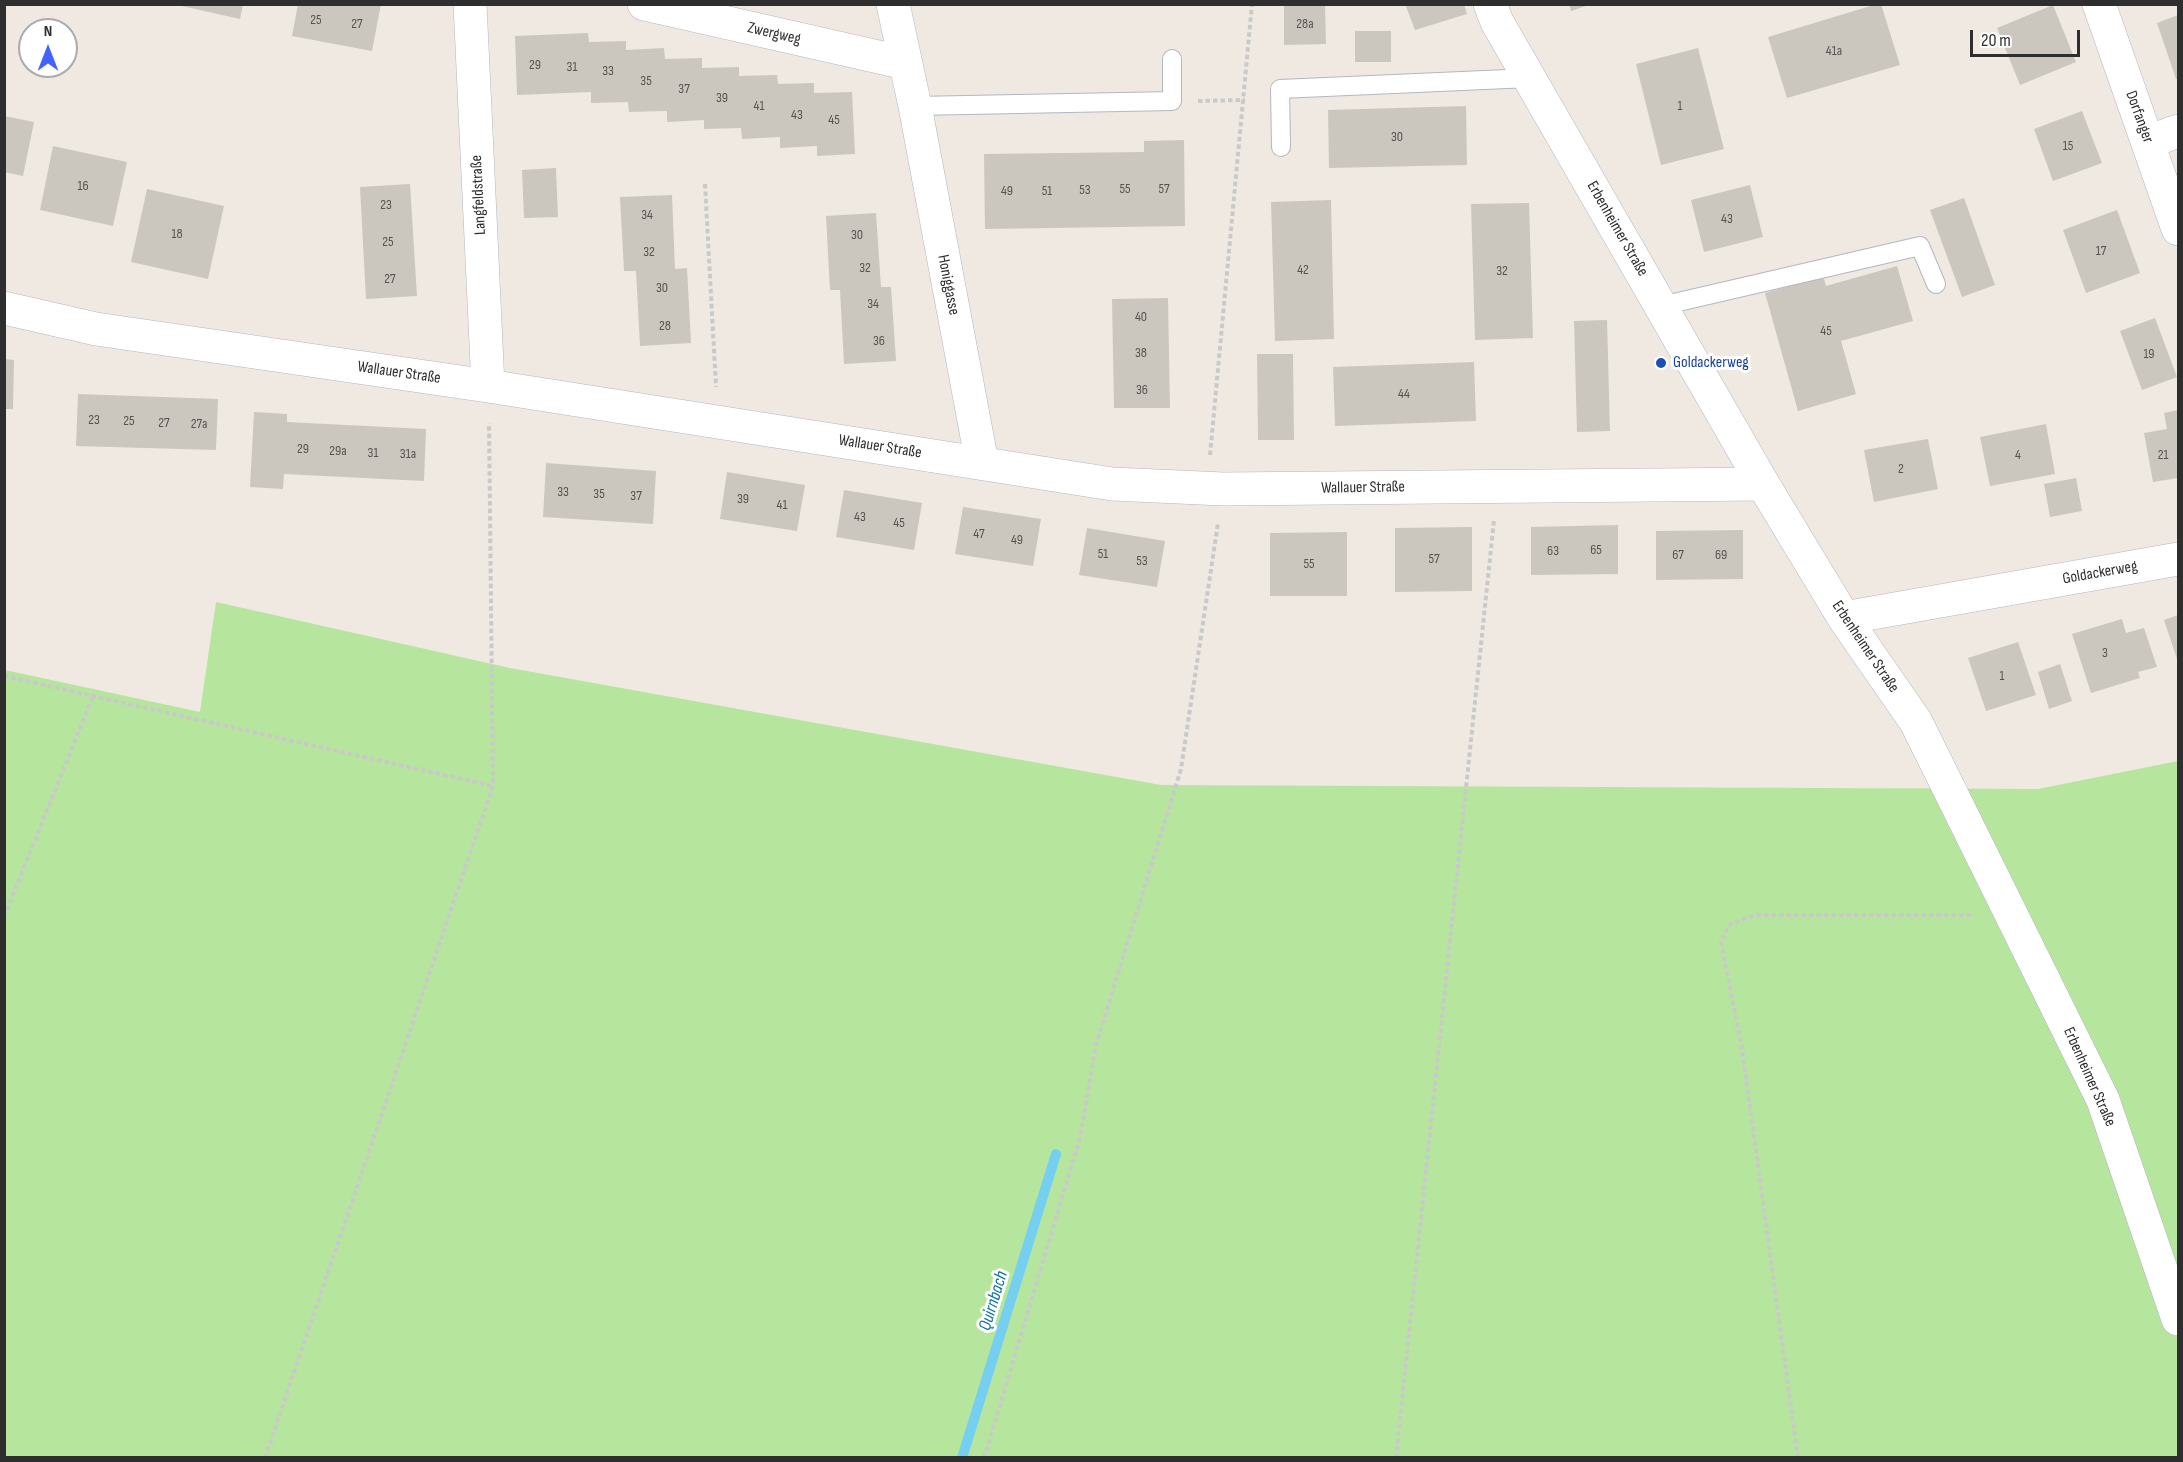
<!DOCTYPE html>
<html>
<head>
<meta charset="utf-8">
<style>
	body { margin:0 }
	#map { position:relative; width:2183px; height:1462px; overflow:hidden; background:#efe9e1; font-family:"Sofia Sans Condensed",sans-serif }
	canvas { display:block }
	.frame { position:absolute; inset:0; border:6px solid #2e2e2e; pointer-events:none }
	.north { position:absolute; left:18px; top:18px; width:60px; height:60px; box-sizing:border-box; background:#fff; border:2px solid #ababab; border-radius:50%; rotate:0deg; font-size:16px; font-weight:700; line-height:24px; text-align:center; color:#2e2e2e }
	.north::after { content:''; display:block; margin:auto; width:21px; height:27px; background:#4264fb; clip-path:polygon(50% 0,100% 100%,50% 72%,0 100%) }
	.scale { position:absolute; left:1970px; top:30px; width:110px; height:27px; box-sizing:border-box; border:3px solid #2e2e2e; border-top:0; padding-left:8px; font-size:18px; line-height:21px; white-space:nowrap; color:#2e2e2e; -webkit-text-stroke:4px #fff; paint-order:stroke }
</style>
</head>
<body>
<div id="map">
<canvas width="2183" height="1462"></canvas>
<div class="frame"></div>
<div class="north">N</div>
<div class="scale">20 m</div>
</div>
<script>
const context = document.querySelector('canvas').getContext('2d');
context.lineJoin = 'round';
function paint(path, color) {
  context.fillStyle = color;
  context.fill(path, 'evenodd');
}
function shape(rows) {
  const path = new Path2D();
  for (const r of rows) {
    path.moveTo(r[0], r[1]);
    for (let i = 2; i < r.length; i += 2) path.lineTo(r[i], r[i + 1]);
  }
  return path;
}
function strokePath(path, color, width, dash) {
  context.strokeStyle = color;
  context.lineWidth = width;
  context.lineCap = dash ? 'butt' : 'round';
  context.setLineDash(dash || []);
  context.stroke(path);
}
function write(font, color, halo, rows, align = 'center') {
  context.font = font + ' "Sofia Sans Condensed",sans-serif';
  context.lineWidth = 6;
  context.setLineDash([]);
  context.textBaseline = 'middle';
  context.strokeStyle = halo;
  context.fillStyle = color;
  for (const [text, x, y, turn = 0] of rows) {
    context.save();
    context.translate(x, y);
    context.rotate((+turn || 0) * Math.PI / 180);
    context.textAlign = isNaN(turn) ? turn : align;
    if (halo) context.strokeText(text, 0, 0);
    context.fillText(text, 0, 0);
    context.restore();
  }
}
paint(shape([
	[216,602,510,668,1161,785,2038,789,2178,761,2178,1457,5,1458,5,670,200,712]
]), '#b6e59e');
strokePath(shape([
	[962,1458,1056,1154]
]), '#75cff0', 10);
paint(shape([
	[173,4,243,4,240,19],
	[298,4,381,4,372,51,292,36],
	[1284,4,1325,4,1326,44,1284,45],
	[1405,4,1464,4,1467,14,1415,30],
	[1569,4,1589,4,1589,5,1571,11],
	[1877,4,1881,4,1900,65,1787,98,1768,37],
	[2053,5,2076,62,2020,85,1997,28],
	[2178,15,2178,79,2176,79,2157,23],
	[1355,31,1391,31,1391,62,1355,62],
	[588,33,589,42,626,41,626,50,664,48,665,59,702,58,702,68,739,67,739,76,777,75,778,84,814,83,814,93,852,92,855,154,817,156,817,146,780,148,780,137,742,139,741,128,704,129,704,120,667,122,667,111,629,112,628,102,591,103,591,92,517,95,515,36],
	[1698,48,1724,149,1661,165,1636,64],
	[1466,106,1467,165,1329,168,1328,110],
	[2082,111,2102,163,2053,181,2034,129],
	[4,116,34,122,23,176,4,172],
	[1184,140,1185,226,985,229,984,154,1144,152,1144,141],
	[53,146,127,162,113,226,40,210],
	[556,168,558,217,524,218,522,170],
	[410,184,417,296,366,299,360,187],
	[1750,185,1763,237,1704,252,1691,200],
	[147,189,224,206,208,279,131,262],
	[672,195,675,269,687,268,691,343,640,346,636,271,624,271,620,197],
	[1964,198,1995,285,1962,297,1930,210],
	[1331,200,1334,339,1275,341,1271,202],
	[1529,203,1533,338,1475,340,1471,204],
	[2117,210,2140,273,2086,293,2063,230],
	[876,213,881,287,891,287,896,361,844,364,840,290,830,290,826,216],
	[1897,266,1913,321,1841,341,1856,394,1798,411,1765,293,1823,276,1826,286],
	[1168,298,1170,408,1114,408,1112,299],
	[2155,318,2177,377,2142,390,2120,331],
	[1607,320,1610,431,1577,432,1574,321],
	[1257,354,1293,354,1294,440,1258,440],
	[4,359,14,360,13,409,4,409],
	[1474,362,1476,421,1335,426,1333,367],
	[78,394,218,399,216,450,76,446],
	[2178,410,2178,478,2153,482,2144,433,2167,429,2164,413],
	[254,412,287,414,287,422,426,429,424,481,284,474,283,489,250,487],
	[2046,424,2055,474,1990,486,1980,437],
	[1928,439,1938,489,1874,502,1864,450],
	[546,463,656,471,653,524,543,517],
	[727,472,805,485,797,531,720,519],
	[2076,478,2082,511,2050,517,2044,484],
	[844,490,922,503,914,550,836,537],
	[963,507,1041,519,1033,566,955,554],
	[1618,525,1618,574,1531,575,1531,527],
	[1472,527,1472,591,1395,592,1395,528],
	[1087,528,1165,541,1157,587,1079,575],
	[1743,530,1743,579,1656,580,1656,531],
	[1347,532,1347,596,1270,596,1270,533],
	[2178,615,2178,662,2164,620],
	[2122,619,2126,633,2144,628,2157,667,2138,672,2140,678,2091,693,2072,634],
	[2018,642,2036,695,1986,711,1968,658],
	[2060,664,2072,701,2049,709,2038,672]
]), '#cbc7bf');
const lane = shape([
	[915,106,1172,101,1172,59],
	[1281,147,1280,89,1530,78],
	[1661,306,1920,246,1936,284]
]);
const street = shape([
	[470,4,488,386],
	[644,4,905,63],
	[893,4,915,106,982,463],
	[2099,4,2178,229],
	[2148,142,2178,131],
	[4,308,96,329,488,386,1112,484,1223,489,1763,484],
	[1844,618,2178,559]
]);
const secondary = shape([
	[1490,4,1497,22,1763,484,1844,618,1916,722,2103,1100,2178,1319]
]);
strokePath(lane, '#b4b7c1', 20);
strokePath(street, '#b4b7c1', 34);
strokePath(secondary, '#b4b7c1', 34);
strokePath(shape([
	[1198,101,1245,100],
	[705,184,716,387],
	[1210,455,1252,4],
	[4,676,493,786],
	[4,917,93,696],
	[265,1458,493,786,489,423],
	[984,1458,1080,1138,1096,1045,1181,769,1218,523],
	[1396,1458,1494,520],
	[1798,1458,1742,1049,1721,942,1729,925,1755,915,1971,915]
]), '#c9c9c9', 4, [4.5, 3]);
strokePath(lane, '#fff', 18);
strokePath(street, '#fff', 33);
strokePath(secondary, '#fff', 33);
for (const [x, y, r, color] of [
	[1661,363,6,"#1a4fb4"]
]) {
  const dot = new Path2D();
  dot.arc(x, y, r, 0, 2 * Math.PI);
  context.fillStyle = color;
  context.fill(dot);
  strokePath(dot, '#fff', 2);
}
write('14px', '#555452', null, [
	["25",316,20],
	["27",357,24],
	["28a",1305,24],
	["41a",1834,51],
	["29",535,65],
	["31",572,67],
	["33",608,71],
	["35",646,81],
	["37",684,89],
	["39",722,98],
	["41",759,106],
	["1",1680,106],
	["43",797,115],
	["45",834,120],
	["30",1397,137],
	["15",2068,146],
	["16",83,186],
	["55",1125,189],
	["57",1164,189],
	["53",1085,190],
	["49",1007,191],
	["51",1047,191],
	["23",386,205],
	["34",647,215],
	["43",1727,219],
	["18",177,234],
	["30",857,235],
	["25",388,242],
	["17",2101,251],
	["32",649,252],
	["32",865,268],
	["42",1303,270],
	["32",1502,271],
	["27",390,279],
	["30",662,288],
	["34",873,304],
	["40",1141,317],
	["28",665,326],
	["45",1826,331],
	["36",879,341],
	["38",1141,353],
	["19",2149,354],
	["36",1142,390],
	["44",1404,394],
	["23",94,420],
	["25",129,421],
	["27",164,423],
	["27a",199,424],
	["29",303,449],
	["29a",338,451],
	["31",373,453],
	["31a",408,454],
	["4",2018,455],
	["21",2163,455],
	["2",1901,469],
	["33",563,492],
	["35",599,494],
	["37",636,496],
	["39",743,499],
	["41",782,505],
	["43",860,517],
	["45",899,523],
	["47",979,534],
	["49",1017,540],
	["65",1596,550],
	["63",1553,551],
	["51",1103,554],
	["67",1678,555],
	["69",1721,555],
	["57",1434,559],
	["53",1142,561],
	["55",1309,564],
	["3",2105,653],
	["1",2002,676]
]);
write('16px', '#2e2e2e', '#fff', [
	["Zwergweg",774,34,13],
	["Dorfanger",2139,117,70],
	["Langfeldstraße",479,195,-93],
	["Erbenheimer Straße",1617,229,60],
	["Honiggasse",948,285,79],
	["Wallauer Straße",399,373,8],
	["Wallauer Straße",880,447,9],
	["Wallauer Straße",1363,488,-1],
	["Goldackerweg",2100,573,-10],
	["Erbenheimer Straße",1865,647,56],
	["Erbenheimer Straße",2089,1077,66]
]);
write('16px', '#164399', '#fff', [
	["Goldackerweg",1673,363]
], 'left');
write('italic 18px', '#0d6fa3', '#fff', [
	["Quirnbach",994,1301,-73]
]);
</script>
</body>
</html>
